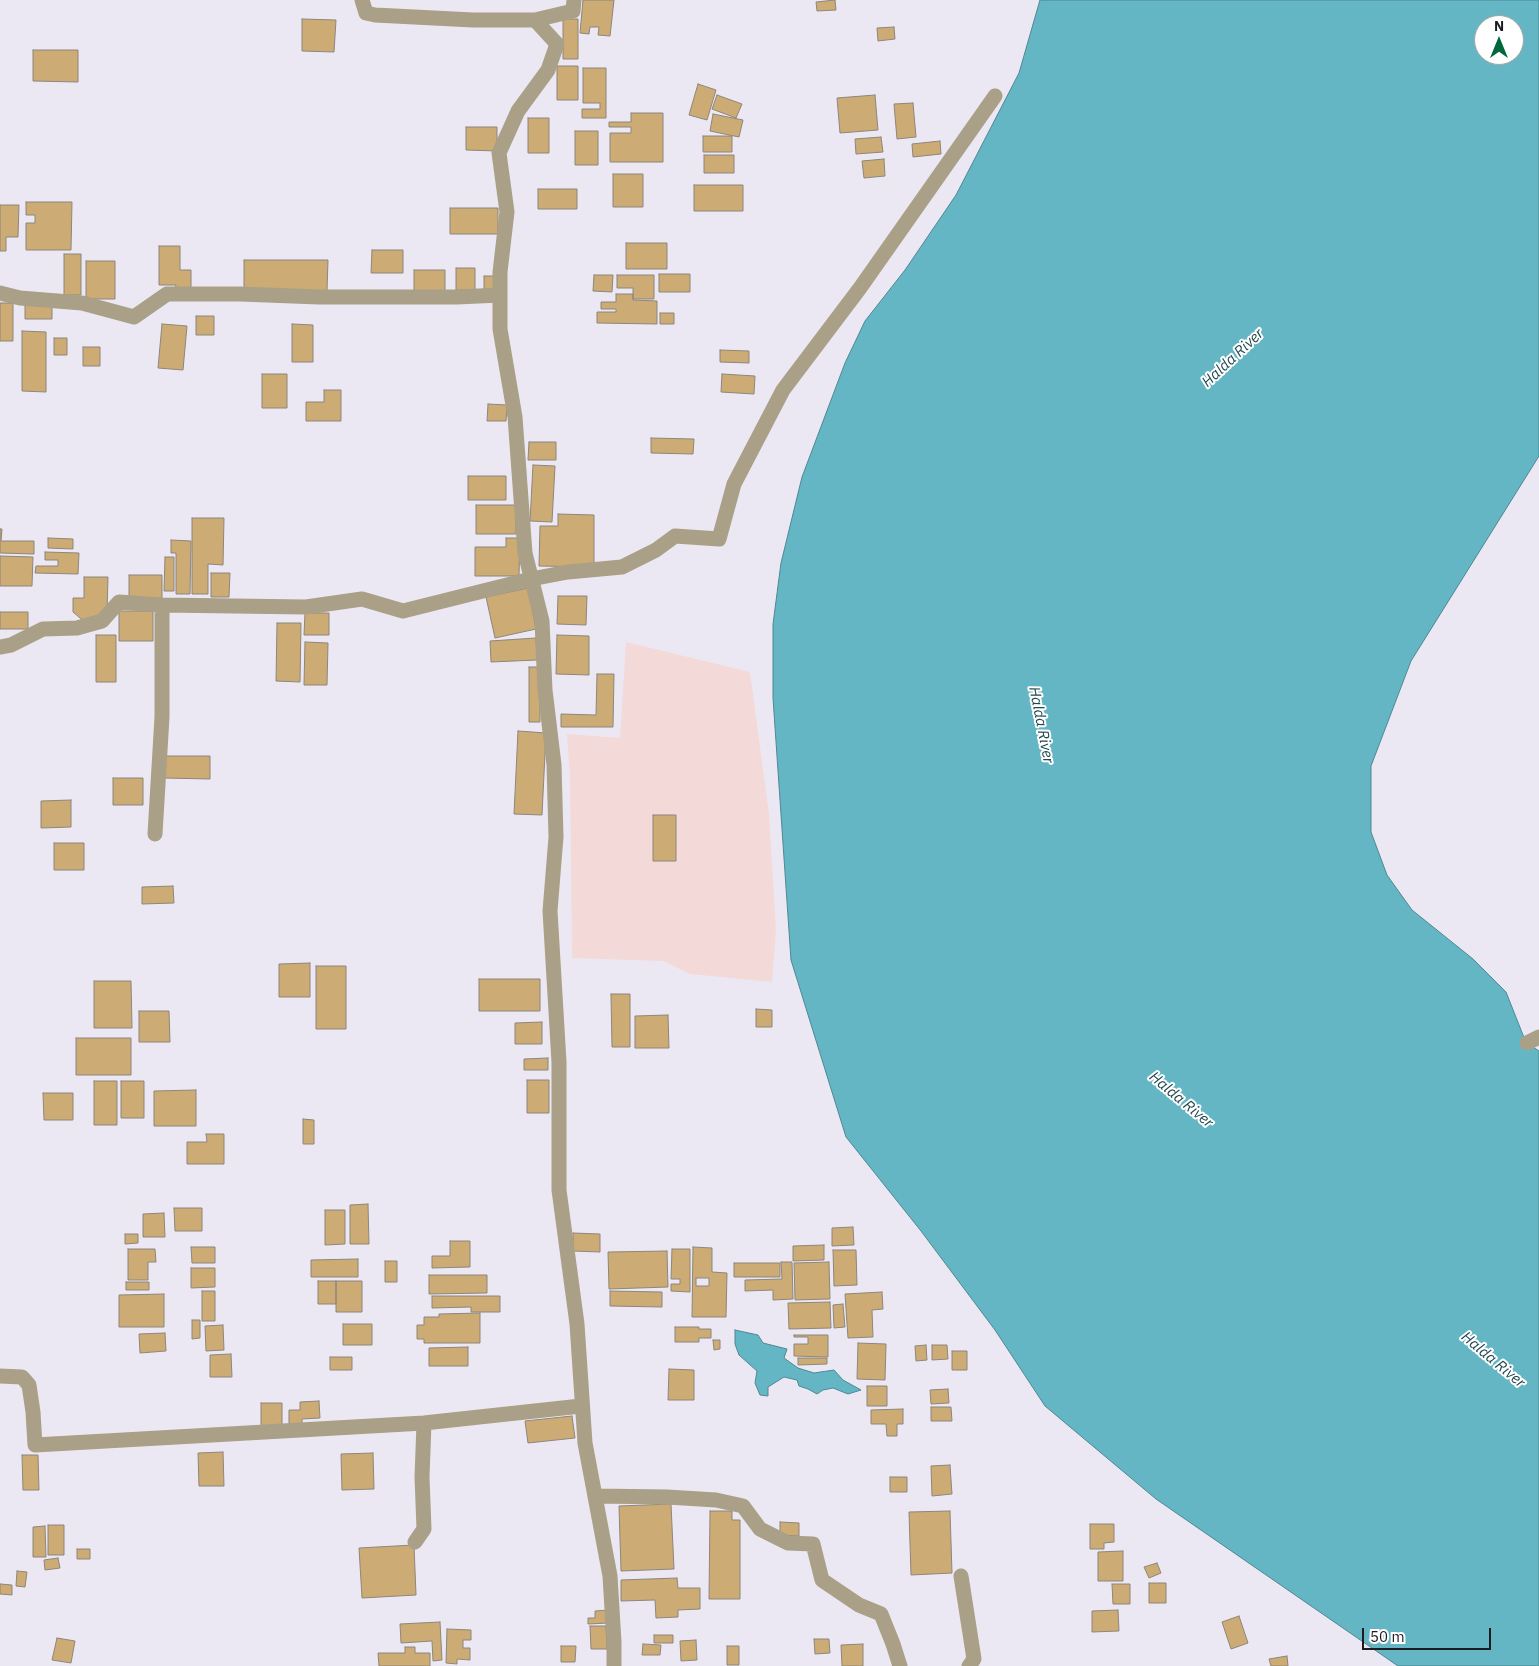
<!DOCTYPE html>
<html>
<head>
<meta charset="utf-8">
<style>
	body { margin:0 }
	#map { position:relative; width:1539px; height:1666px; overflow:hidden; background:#ece8f3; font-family:"IBM Plex Sans",sans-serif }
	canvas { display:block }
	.north { position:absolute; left:1474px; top:15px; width:50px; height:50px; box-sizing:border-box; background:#fff; border:1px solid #a4a4a5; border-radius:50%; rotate:0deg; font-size:14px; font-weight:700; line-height:20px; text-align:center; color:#1c1b1f }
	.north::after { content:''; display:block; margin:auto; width:18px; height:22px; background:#01683e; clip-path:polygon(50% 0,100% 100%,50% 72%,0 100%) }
	.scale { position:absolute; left:1362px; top:1628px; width:129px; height:22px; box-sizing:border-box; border:2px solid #1c1b1f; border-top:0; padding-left:6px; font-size:15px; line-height:18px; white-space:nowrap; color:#1c1b1f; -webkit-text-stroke:4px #fff; paint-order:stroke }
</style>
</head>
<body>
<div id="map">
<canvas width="1539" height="1666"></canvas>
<div class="north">N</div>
<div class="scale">50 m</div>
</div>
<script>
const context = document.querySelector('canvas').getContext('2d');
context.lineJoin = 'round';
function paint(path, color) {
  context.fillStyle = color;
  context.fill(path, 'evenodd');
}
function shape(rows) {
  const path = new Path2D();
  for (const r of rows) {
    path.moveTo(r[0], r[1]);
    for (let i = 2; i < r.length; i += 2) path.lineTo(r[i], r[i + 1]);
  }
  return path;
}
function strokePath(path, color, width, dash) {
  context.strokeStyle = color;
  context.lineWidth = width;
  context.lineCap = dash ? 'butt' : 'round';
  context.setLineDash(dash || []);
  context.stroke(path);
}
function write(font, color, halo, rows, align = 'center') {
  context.font = font + ' "IBM Plex Sans",sans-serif';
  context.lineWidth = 4;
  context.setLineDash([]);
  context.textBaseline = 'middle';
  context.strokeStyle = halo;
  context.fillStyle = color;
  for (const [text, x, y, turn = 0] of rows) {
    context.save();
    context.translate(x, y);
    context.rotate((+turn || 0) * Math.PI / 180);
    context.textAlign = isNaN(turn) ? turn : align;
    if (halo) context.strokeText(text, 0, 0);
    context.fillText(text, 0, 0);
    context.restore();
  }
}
paint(shape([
	[626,642,750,672,769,814,776,930,772,982,690,974,663,961,572,958,570,778,567,734,620,738]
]), '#f4d9d9');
const water = shape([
	[1040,0,1539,0,1539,456,1411,661,1371,766,1371,832,1387,875,1412,910,1473,959,1506,992,1523,1035,1527,1043,1539,1051,1539,1666,1398,1666,1156,1499,1045,1406,995,1330,921,1231,846,1137,791,960,773,698,773,624,781,563,802,477,845,363,865,321,905,270,956,195,1019,73,1040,0],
	[1484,25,1514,25,1514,55,1484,55,1484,25],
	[735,1330,758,1335,763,1343,787,1349,784,1358,798,1368,814,1373,834,1370,843,1380,861,1390,848,1394,833,1388,823,1390,817,1394,808,1389,799,1386,797,1380,784,1377,768,1387,768,1396,760,1395,755,1383,757,1371,739,1355,735,1344,735,1330]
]);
paint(water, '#64b6c4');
strokePath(water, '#4e8892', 1);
const building = shape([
	[583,0,614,0,610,36,598,35,599,27,590,27,589,34,580,33,583,0],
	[835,0,836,10,817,11,816,2,835,0],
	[302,19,336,20,334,52,302,51,302,19],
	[563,19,578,19,578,59,563,59,563,19],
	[894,27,895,39,878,41,877,28,894,27],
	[33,50,78,50,78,82,33,81,33,50],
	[557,66,578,66,578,100,557,100,557,66],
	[583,68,606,68,606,118,582,118,582,109,600,109,600,103,583,103,583,68],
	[698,84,716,90,707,120,689,115,698,84],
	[717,95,742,104,736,118,712,109,717,95],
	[875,95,878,130,840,133,837,98,875,95],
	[913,103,916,137,897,139,894,104,913,103],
	[631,113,663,113,663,162,610,162,610,133,631,133,631,127,609,127,609,122,631,122,631,113],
	[713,114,743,120,739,137,710,131,713,114],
	[528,118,549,118,549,153,528,153,528,118],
	[466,127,497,127,497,151,466,150,466,127],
	[575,131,598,131,598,165,575,165,575,131],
	[703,136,732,136,732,152,703,152,703,136],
	[881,137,883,152,856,154,855,139,881,137],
	[940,141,941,154,913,157,912,144,940,141],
	[704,155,734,155,734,173,704,173,704,155],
	[884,159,885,176,864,178,862,161,884,159],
	[613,174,643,174,643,207,613,207,613,174],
	[694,185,743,185,743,211,694,211,694,185],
	[538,189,577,189,577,209,538,209,538,189],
	[26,202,72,202,71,250,26,250,26,223,35,223,35,215,26,215,26,202],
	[0,205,19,205,18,237,6,237,6,251,0,251,0,205],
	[450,208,498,208,498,234,450,234,450,208],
	[626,243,667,243,667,269,626,269,626,243],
	[159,246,180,246,180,270,191,270,191,290,175,290,176,285,159,285,159,246],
	[372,250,403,250,403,273,371,273,372,250],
	[64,254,81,254,81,295,64,295,64,254],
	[244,260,328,260,327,291,244,290,244,260],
	[86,261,115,261,115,299,86,299,86,261],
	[456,268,475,268,475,290,456,290,456,268],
	[414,270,445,270,445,293,414,293,414,270],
	[659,274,690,274,690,292,659,292,659,274],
	[594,275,613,275,612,292,593,291,594,275],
	[617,275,654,275,654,299,633,299,633,288,617,288,617,275],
	[484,276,496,276,496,292,484,292,484,276],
	[616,294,633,294,633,300,657,301,657,324,597,323,597,312,616,312,616,309,601,309,601,302,616,302,616,294],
	[0,303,13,303,13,341,0,341,0,303],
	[25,305,52,305,52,319,25,319,25,305],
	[660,313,674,313,674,324,660,324,660,313],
	[196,316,214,316,214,335,196,335,196,316],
	[162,324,187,326,183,370,158,368,162,324],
	[292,324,313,325,313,362,292,362,292,324],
	[22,331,46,332,46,392,22,391,22,331],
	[54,338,67,338,67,355,54,355,54,338],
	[83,347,100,347,100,366,83,366,83,347],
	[720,350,749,351,749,363,720,362,720,350],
	[262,374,287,374,287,408,262,408,262,374],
	[722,374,755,376,754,394,721,392,722,374],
	[324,390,341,390,341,421,306,421,306,402,324,402,324,390],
	[488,404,507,405,506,421,487,421,488,404],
	[651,438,694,439,693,454,651,453,651,438],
	[529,442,556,442,556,460,528,460,529,442],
	[533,465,555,466,552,522,530,521,533,465],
	[468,476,506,476,506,500,468,500,468,476],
	[476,505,516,505,516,534,476,534,476,505],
	[558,514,594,515,594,567,539,566,540,526,558,526,558,514],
	[192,518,224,518,223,565,208,564,208,594,192,594,192,518],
	[0,529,2,529,1,541,34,541,34,554,0,553,0,529],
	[48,538,73,539,73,549,48,548,48,538],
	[506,538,520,538,519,576,475,576,475,547,506,547,506,538],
	[171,540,191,541,190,594,176,594,176,553,171,553,171,540],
	[45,552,79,553,78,574,35,573,36,566,58,566,58,560,45,560,45,552],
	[0,556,33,557,32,586,0,586,0,556],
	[165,557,174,557,174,591,164,591,165,557],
	[211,573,230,573,229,597,211,597,211,573],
	[129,575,162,575,162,600,129,600,129,575],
	[84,577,108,577,107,613,86,623,73,612,73,598,84,598,84,577],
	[528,588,536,629,495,638,486,597,528,588],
	[558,596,587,596,586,625,557,624,558,596],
	[119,611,153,611,153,641,119,641,119,611],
	[0,612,28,612,28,629,0,629,0,612],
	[305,613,329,613,329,635,304,635,305,613],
	[277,623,301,623,300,682,276,681,277,623],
	[96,635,116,635,116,682,96,682,96,635],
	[557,635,589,636,589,675,556,674,557,635],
	[536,638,537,660,491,662,490,641,536,638],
	[305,642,328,643,327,685,304,685,305,642],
	[529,667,540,667,540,722,529,722,529,667],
	[597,674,614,674,613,727,561,727,561,714,596,715,597,674],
	[518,731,546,733,542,815,514,814,518,731],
	[165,756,210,756,210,779,164,778,165,756],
	[113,778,143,778,143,805,113,805,113,778],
	[71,800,71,827,41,828,41,801,71,800],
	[653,815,676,815,676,861,653,861,653,815],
	[54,843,84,843,84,870,54,870,54,843],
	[173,886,174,903,142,904,142,887,173,886],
	[310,963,310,997,279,997,279,964,310,963],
	[316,966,346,966,346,1029,316,1029,316,966],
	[479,979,540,979,540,1011,479,1011,479,979],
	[94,981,131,981,132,1028,94,1028,94,981],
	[611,994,630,994,630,1047,612,1047,611,994],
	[756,1009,772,1010,772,1027,756,1027,756,1009],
	[139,1011,169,1011,170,1042,139,1042,139,1011],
	[668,1015,669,1048,635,1048,635,1016,668,1015],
	[542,1022,542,1044,515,1044,515,1023,542,1022],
	[76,1038,131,1038,131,1075,76,1075,76,1038],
	[548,1058,548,1070,524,1070,524,1059,548,1058],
	[527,1080,549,1080,549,1113,527,1113,527,1080],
	[94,1081,117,1081,117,1125,94,1125,94,1081],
	[121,1081,144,1081,144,1118,121,1118,121,1081],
	[196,1090,196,1126,154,1126,154,1091,196,1090],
	[43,1093,73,1093,73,1120,44,1120,43,1093],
	[303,1119,314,1120,314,1144,303,1144,303,1119],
	[206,1134,224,1134,224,1164,187,1164,187,1142,207,1142,206,1134],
	[368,1204,369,1244,350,1244,350,1205,368,1204],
	[174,1208,202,1208,202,1231,175,1231,174,1208],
	[325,1210,345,1210,345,1244,325,1245,325,1210],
	[164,1213,165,1237,143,1237,143,1214,164,1213],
	[853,1227,854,1245,832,1246,832,1228,853,1227],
	[573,1233,600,1234,600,1252,573,1251,573,1233],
	[125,1234,138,1234,138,1243,125,1244,125,1234],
	[450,1241,470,1241,470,1267,432,1268,432,1256,450,1256,450,1241],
	[824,1245,824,1260,793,1261,793,1246,824,1245],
	[191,1247,215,1247,215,1263,192,1263,191,1247],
	[693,1247,712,1248,712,1272,727,1273,726,1317,692,1317,693,1247],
	[696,1278,709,1278,709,1286,696,1286,696,1278],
	[128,1249,155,1249,156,1262,148,1262,148,1280,128,1280,128,1249],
	[672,1249,690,1249,690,1292,671,1291,671,1284,680,1284,680,1279,671,1279,672,1249],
	[833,1250,856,1250,857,1285,834,1286,833,1250],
	[667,1251,668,1287,609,1289,608,1252,667,1251],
	[358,1259,358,1277,311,1277,311,1260,358,1259],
	[385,1261,397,1261,397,1282,385,1282,385,1261],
	[781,1262,792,1262,793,1299,773,1300,773,1290,745,1291,745,1280,782,1279,781,1262],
	[829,1262,830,1299,795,1300,794,1263,829,1262],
	[734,1263,780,1263,780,1277,734,1277,734,1263],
	[191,1268,215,1268,215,1287,191,1288,191,1268],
	[429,1275,487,1275,487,1293,429,1294,429,1275],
	[318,1281,336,1281,336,1304,318,1304,318,1281],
	[336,1281,362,1281,362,1312,336,1312,336,1281],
	[126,1282,149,1282,149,1290,126,1290,126,1282],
	[202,1291,215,1291,215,1321,202,1321,202,1291],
	[610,1291,662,1292,662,1307,610,1306,610,1291],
	[882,1292,883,1309,872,1310,873,1337,848,1338,845,1294,882,1292],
	[164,1294,164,1327,119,1327,119,1295,164,1294],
	[432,1296,500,1296,500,1312,471,1312,471,1307,432,1308,432,1296],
	[830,1302,831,1328,789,1329,788,1303,830,1302],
	[843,1304,845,1327,834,1328,833,1305,843,1304],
	[480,1313,480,1343,424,1343,424,1339,417,1339,417,1325,424,1325,424,1317,439,1317,439,1314,480,1313],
	[192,1320,200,1320,200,1338,192,1339,192,1320],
	[343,1324,372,1324,372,1345,343,1345,343,1324],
	[223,1325,224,1350,206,1351,205,1326,223,1325],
	[675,1327,699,1327,699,1329,711,1329,711,1338,699,1338,699,1342,675,1342,675,1327],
	[165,1333,166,1351,140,1353,139,1334,165,1333],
	[794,1335,828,1335,828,1357,794,1356,794,1344,808,1344,808,1337,794,1337,794,1335],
	[713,1340,720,1340,720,1349,714,1350,713,1340],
	[858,1343,886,1344,885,1380,857,1379,858,1343],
	[926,1345,927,1360,916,1361,915,1346,926,1345],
	[932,1345,947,1345,948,1359,932,1360,932,1345],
	[468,1347,468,1366,429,1366,429,1348,468,1347],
	[952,1351,967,1351,967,1370,952,1370,952,1351],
	[231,1354,232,1377,210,1377,210,1355,231,1354],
	[330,1357,352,1357,352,1370,330,1370,330,1357],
	[798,1358,827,1358,827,1364,798,1365,798,1358],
	[669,1369,694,1370,694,1400,668,1400,669,1369],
	[867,1386,887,1386,887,1406,867,1406,867,1386],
	[948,1389,949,1403,931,1404,930,1390,948,1389],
	[319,1401,320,1418,302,1419,302,1425,289,1425,289,1410,300,1410,300,1402,319,1401],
	[261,1403,282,1403,282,1426,261,1427,261,1403],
	[931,1407,951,1407,952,1421,931,1421,931,1407],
	[903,1409,903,1424,897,1424,897,1436,887,1436,886,1424,871,1424,871,1410,903,1409],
	[572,1416,575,1438,528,1443,525,1421,572,1416],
	[223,1452,224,1486,199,1486,198,1453,223,1452],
	[373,1453,374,1489,342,1490,341,1454,373,1453],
	[22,1455,38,1455,39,1490,23,1490,22,1455],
	[950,1465,952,1494,932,1496,931,1466,950,1465],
	[890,1477,907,1477,907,1492,890,1492,890,1477],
	[671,1504,674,1569,621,1571,619,1506,671,1504],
	[710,1511,732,1511,732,1520,740,1520,740,1599,709,1599,710,1511],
	[950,1511,952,1573,911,1575,909,1512,950,1511],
	[780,1522,799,1523,799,1536,780,1535,780,1522],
	[1090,1524,1114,1524,1114,1542,1104,1543,1104,1549,1090,1549,1090,1524],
	[48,1525,64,1525,64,1555,48,1555,48,1525],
	[45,1526,46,1557,33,1557,33,1527,45,1526],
	[414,1545,416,1595,362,1598,359,1548,414,1545],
	[77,1549,90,1549,90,1559,77,1559,77,1549],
	[1123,1551,1123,1581,1098,1581,1098,1552,1123,1551],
	[58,1558,60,1568,45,1570,44,1560,58,1558],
	[1157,1563,1161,1573,1149,1578,1144,1567,1157,1563],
	[17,1571,27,1572,25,1587,16,1586,17,1571],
	[677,1578,678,1588,700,1588,700,1609,678,1610,678,1617,656,1618,655,1600,621,1601,621,1580,677,1578],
	[1149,1583,1166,1583,1166,1603,1149,1603,1149,1583],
	[0,1584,12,1585,12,1595,0,1594,0,1584],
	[1112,1584,1130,1584,1130,1604,1113,1604,1112,1584],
	[609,1610,609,1623,588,1624,588,1618,595,1618,595,1611,609,1610],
	[1118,1610,1119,1631,1092,1632,1092,1611,1118,1610],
	[1239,1616,1248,1643,1231,1649,1222,1622,1239,1616],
	[440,1622,442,1660,433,1661,432,1641,401,1643,400,1624,440,1622],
	[590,1626,606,1626,607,1649,591,1649,590,1626],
	[447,1629,471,1630,471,1640,463,1640,463,1648,470,1648,470,1660,457,1659,457,1664,446,1663,447,1629],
	[654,1635,673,1635,673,1643,654,1643,654,1635],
	[57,1638,75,1641,71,1663,52,1660,57,1638],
	[814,1639,829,1639,830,1653,815,1654,814,1639],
	[696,1640,697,1660,681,1661,680,1641,696,1640],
	[643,1644,661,1645,660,1655,642,1655,643,1644],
	[863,1644,863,1666,842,1666,841,1645,863,1644],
	[561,1646,576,1646,575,1662,561,1662,561,1646],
	[727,1646,739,1646,739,1665,727,1665,727,1646],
	[405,1647,415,1647,415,1653,430,1653,430,1666,379,1666,378,1653,405,1653,405,1647],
	[1287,1656,1288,1666,1271,1666,1269,1659,1287,1656]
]);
paint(building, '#cdab74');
strokePath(building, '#8c867c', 1);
strokePath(shape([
	[362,0,366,13,375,15,473,20,535,20,557,44,548,70,518,111,499,153,507,212,500,272,500,329,515,417,525,553,542,621,545,690,554,765,556,837,550,911,559,1062,559,1190,577,1324,585,1443,610,1576,614,1642,614,1666],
	[535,20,573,11,574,0],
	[0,293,20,298,82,303,134,317,167,294,240,294,319,297,457,297,500,295],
	[0,647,11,645,43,629,77,628,102,621,119,602,162,605],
	[155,834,162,717,162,605,306,607,362,599,403,611,531,579,568,572,622,567,656,550,675,536,719,539,734,484,783,390,860,288,995,96],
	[1527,1043,1539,1037],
	[0,1376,22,1377,29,1385,33,1412,35,1445,424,1423,581,1406],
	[596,1496,667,1497,716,1500,743,1506,760,1529,788,1543,813,1544,822,1580,859,1605,881,1614,893,1644,900,1666],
	[415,1542,424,1529,422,1477,424,1423],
	[961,1576,974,1659,969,1666]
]), '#a9a087', 15);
write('italic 15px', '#21484e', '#fff', [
	["Halda River",1233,358,-43],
	["Halda River",1041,725,79],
	["Halda River",1181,1100,40],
	["Halda River",1493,1360,40]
]);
</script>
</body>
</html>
